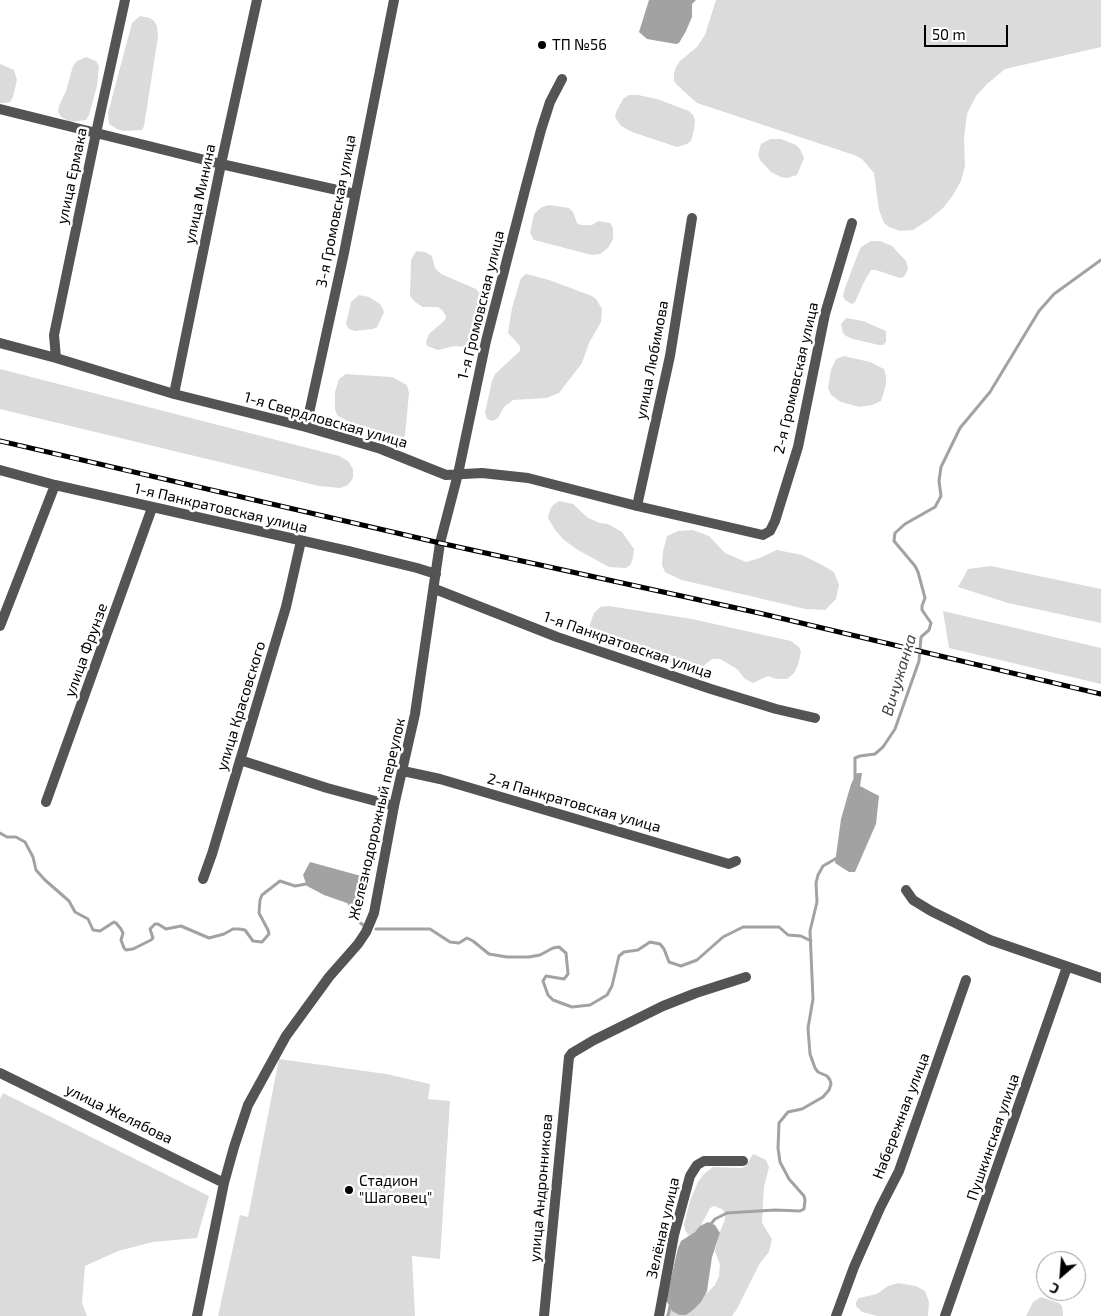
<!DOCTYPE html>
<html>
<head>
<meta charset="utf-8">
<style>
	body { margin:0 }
	#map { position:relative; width:1101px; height:1316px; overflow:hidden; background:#fff; font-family:"Exo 2",sans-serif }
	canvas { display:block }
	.north { position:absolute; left:1036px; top:1251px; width:50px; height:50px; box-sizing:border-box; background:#fff; border:1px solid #999; border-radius:50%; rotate:207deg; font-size:14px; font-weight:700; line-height:20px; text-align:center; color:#000 }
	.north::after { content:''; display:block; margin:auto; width:18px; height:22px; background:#000; clip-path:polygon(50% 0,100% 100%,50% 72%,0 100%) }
	.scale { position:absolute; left:924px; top:25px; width:84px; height:22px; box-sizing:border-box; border:2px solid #000; border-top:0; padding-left:6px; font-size:15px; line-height:18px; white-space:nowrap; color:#000; -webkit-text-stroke:4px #fff; paint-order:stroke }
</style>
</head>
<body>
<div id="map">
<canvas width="1101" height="1316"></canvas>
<div class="north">С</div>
<div class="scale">50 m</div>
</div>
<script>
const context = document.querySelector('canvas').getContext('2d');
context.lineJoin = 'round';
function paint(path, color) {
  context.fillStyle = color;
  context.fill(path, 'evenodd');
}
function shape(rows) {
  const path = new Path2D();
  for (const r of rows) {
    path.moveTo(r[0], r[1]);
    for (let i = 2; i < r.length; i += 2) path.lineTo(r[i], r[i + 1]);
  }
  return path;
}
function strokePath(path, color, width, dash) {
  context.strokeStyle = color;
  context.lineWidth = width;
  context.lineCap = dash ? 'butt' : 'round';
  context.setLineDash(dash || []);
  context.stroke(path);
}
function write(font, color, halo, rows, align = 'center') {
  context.font = font + ' "Exo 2",sans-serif';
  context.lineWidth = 5;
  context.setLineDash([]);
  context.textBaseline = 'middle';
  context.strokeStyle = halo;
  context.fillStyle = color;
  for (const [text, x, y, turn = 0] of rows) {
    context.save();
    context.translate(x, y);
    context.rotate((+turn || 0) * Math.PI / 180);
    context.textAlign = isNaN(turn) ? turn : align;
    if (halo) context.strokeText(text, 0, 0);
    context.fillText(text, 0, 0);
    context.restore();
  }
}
paint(shape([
	[716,0,1101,0,1101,47,1005,69,987,84,976,96,967,114,964,138,965,166,961,181,953,195,944,207,930,219,913,230,900,231,889,227,884,223,879,210,874,173,862,159,854,155,697,103,677,85,674,81,674,74,676,67,680,61,697,47,705,35],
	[140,16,150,18,154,21,157,26,158,37,144,126,142,130,124,131,119,130,109,124,108,113,132,23],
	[86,57,96,61,99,66,97,86,89,115,86,120,70,122,61,117,58,112,59,106,66,91,73,66,77,61],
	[0,64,14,70,17,80,13,97,10,102,5,103,0,103],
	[629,95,638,95,657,99,689,111,693,115,695,120,694,130,691,141,687,144,677,147,632,132,621,126,615,117,616,112,623,99],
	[770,139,781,139,796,145,800,149,804,158,797,175,787,178,781,177,771,172,760,160,758,155,761,144],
	[549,205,569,208,573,212,577,223,581,225,592,225,598,221,610,223,613,228,613,239,608,248,600,254,592,255,534,240,530,233,534,214,542,207],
	[871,241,880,241,892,246,906,261,908,269,904,277,900,278,876,270,871,270,864,282,855,302,852,304,845,300,843,296,845,288,859,251,861,247],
	[417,251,425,252,432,256,435,268,441,274,476,289,481,295,483,310,477,331,472,342,465,347,455,346,438,350,427,346,426,342,429,334,445,320,446,316,442,310,438,307,423,307,415,302,410,296,411,261,414,254],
	[526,274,549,280,592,296,596,299,602,309,601,322,589,343,582,363,559,393,547,398,513,400,504,407,498,418,493,421,487,419,485,413,492,381,495,374,520,351,520,346,508,333,509,327,512,308,519,284,521,278],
	[359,295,369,297,380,304,383,309,384,312,380,321,377,327,373,329,355,331,349,329,346,324,351,302],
	[846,318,863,321,886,331,886,342,883,345,879,345,853,339,846,336,843,333,841,324],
	[844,356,870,362,884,369,886,376,886,385,881,401,872,405,859,407,841,402,831,395,828,388,831,370,836,359],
	[0,369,339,456,348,461,353,469,353,478,348,485,340,488,319,486,0,409],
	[346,374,392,377,407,385,409,393,405,435,401,441,392,442,368,427,349,422,337,415,335,409,335,392,339,379],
	[559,501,573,504,588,518,600,523,608,524,622,532,634,549,633,557,631,564,626,568,609,567,578,550,564,540,555,530,548,518,550,510,553,505],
	[693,530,709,536,725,553,746,562,757,559,777,550,802,555,822,565,834,572,839,585,836,599,825,610,805,609,682,580,671,575,665,572,662,565,663,551,667,536,678,531],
	[991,566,1101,589,1101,623,1008,603,958,587,968,569],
	[609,606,692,619,791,641,799,647,801,652,798,665,794,673,787,679,776,679,768,676,753,683,745,679,737,669,720,659,712,659,701,668,693,668,617,649,597,642,593,639,589,632,590,624,594,613,600,607],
	[943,611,1101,648,1101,684,949,648],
	[279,1059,386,1074,430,1084,428,1099,450,1101,440,1259,412,1256,415,1316,218,1316,240,1215,248,1217],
	[3,1093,209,1196,197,1238,153,1242,118,1251,85,1266,82,1303,87,1316,0,1316,0,1099],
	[753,1154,766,1160,769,1167,764,1187,762,1223,772,1239,769,1252,760,1263,737,1309,732,1316,665,1316,671,1309,707,1293,715,1285,719,1276,720,1265,715,1251,720,1232,725,1219,725,1213,722,1209,714,1206,710,1208,700,1227,693,1234,688,1235,685,1230,684,1224,690,1201,698,1182,705,1173,713,1167,742,1168,746,1166],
	[898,1283,916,1286,925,1291,929,1302,928,1316,877,1316,862,1312,856,1306,856,1302,859,1298,877,1294,888,1286],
	[1041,1297,1059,1303,1062,1306,1063,1316,1026,1316,1033,1302]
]), '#dbdbdb');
paint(shape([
	[649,0,696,0,692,4,692,17,686,31,679,43,676,44,647,39,639,32],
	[857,773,862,773,860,786,879,796,876,824,855,872,849,872,835,863,841,819,851,784],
	[310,862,361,876,369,884,361,908,324,895,307,886,303,875],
	[708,1222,715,1225,720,1233,712,1257,707,1291,701,1302,693,1310,686,1315,680,1315,672,1311,666,1300,678,1248,681,1241,695,1232,700,1226]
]), '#a2a2a2');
strokePath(shape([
	[855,781,855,758,860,756,875,754,883,747,895,729,919,661,921,637,929,630,931,623,922,610,922,606,925,598,918,572,915,566,894,541,895,533,905,524,935,507,941,496,939,481,941,467,960,428,990,392,1039,311,1054,294,1101,260],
	[0,833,7,837,16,837,25,842,33,857,36,870,45,880,69,901,75,912,88,919,93,930,100,931,114,922,116,923,121,929,123,933,121,940,124,948,126,950,133,949,151,940,153,938,150,929,155,924,158,924,166,929,181,926,209,938,224,934,233,929,239,929,245,930,253,941,262,942,269,934,268,930,259,913,260,900,262,895,280,881,295,886,306,884],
	[349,903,356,919,363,925],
	[376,929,430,929,450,942,459,943,467,938,473,941,489,954,507,957,529,957,540,955,553,948,559,947,566,953,568,974,564,979,546,976,543,981,548,995,553,1000,572,1007,590,1005,607,995,612,986,619,956,624,952,638,950,650,942,660,944,664,949,669,962,681,966,697,960,723,937,743,927,779,927,788,935,801,936,811,941],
	[710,1225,715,1219,727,1213,775,1210,800,1211,804,1209,805,1200,804,1196,789,1179,780,1162,778,1148,779,1123,788,1112,802,1109,823,1097,829,1090,831,1084,830,1080,827,1076,818,1072,815,1068,810,1054,808,1028,813,999,810,931,817,902,816,883,818,875,823,866,837,858],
	[668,1316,670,1306]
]), '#a2a2a2', 3);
strokePath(shape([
	[0,109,221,164,355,194],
	[0,343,56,358,174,394,306,427,381,449,446,475,482,473,528,478,637,506,763,535,770,531,775,521,798,447,825,314,852,223],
	[56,358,54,335,96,133,125,0],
	[174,394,221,164,257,0],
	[306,427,344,253,394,0],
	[0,470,55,485,348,551,417,568,436,574],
	[637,506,670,356,692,218],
	[435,589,557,637,711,689,776,709,815,718],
	[0,626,55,485],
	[240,760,327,788,394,806],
	[403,771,440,779,729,864,736,861],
	[46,802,152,508],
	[203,879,212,854,286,607,301,541],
	[906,890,913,900,931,911,990,940,1101,978],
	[0,1073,224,1183],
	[197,1316,224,1183,234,1147,248,1105,286,1036,329,977,358,944,366,932,374,913,394,806,415,714,440,543,458,474,486,341,526,186,541,130,550,102,562,79],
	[544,1316,569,1057,572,1053,594,1040,663,1006,696,993,746,977],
	[659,1316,674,1235,690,1176,697,1165,704,1161,743,1161],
	[836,1316,854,1267,880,1208,899,1171,966,980],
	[945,1316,1067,967]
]), '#545454', 10);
const rail = shape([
	[0,441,440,543,759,613,1101,694]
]);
strokePath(rail, '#000', 5);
strokePath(rail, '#fff', 3, [9]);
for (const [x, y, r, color] of [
	[542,45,5,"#000"],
	[349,1190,5,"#000"]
]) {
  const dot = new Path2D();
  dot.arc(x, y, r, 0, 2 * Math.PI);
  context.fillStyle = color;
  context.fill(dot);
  strokePath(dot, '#fff', 2);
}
write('15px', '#000', '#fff', [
	["ТП №56",552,45],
	["Стадион",359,1181],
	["\"Шаговец\"",359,1198]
], 'left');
write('15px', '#000', '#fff', [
	["улица Ермака",72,176,-78],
	["улица Минина",200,194,-78],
	["3-я Громовская улица",336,211,-79],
	["1-я Громовская улица",481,305,-76],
	["улица Любимова",652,360,-79],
	["2-я Громовская улица",796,378,-77],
	["1-я Свердловская улица",326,420,16],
	["1-я Панкратовская улица",221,508,13],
	["1-я Панкратовская улица",628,645,19],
	["улица Фрунзе",86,650,-70],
	["улица Красовского",241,706,-73],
	["2-я Панкратовская улица",574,803,16],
	["Железнодорожный переулок",377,819,-77],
	["улица Желябова",119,1114,26],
	["Набережная улица",901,1116,-69],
	["Пушкинская улица",993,1137,-71],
	["улица Андронникова",541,1188,-85],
	["Зелёная улица",663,1228,-77]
]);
write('italic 16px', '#434343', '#fff', [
	["Вичужанка",899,675,-73]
]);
</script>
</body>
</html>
